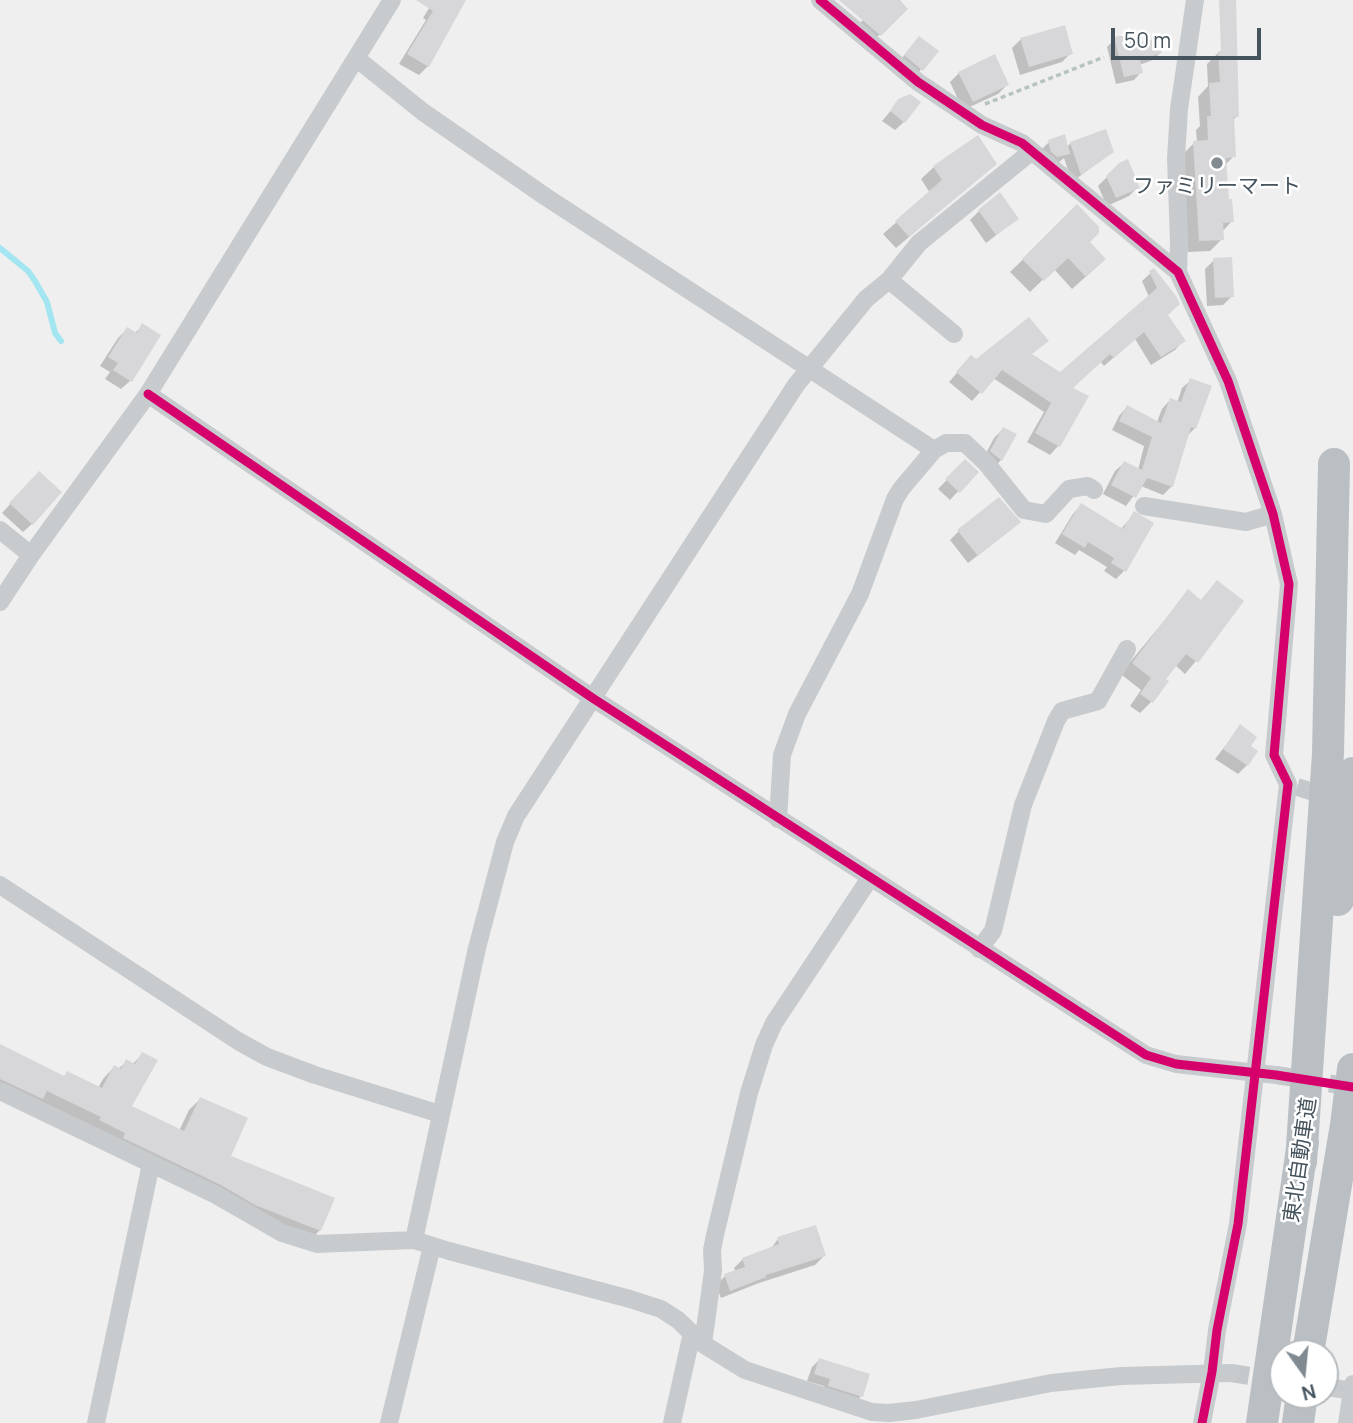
<!DOCTYPE html>
<html>
<head>
<meta charset="utf-8">
<style>
	body { margin:0 }
	#map { position:relative; width:1353px; height:1423px; overflow:hidden; background:#f0efef; font-family:Manrope,sans-serif }
	canvas { display:block }
	.north { position:absolute; left:1269px; top:1339px; width:70px; height:70px; box-sizing:border-box; background:#fff; border:2px solid #b5babe; border-radius:50%; rotate:165deg; font-size:19px; font-weight:700; line-height:28px; text-align:center; color:#45535d }
	.north::after { content:''; display:block; margin:auto; width:24px; height:32px; background:#818a90; clip-path:polygon(50% 0,100% 100%,50% 72%,0 100%) }
	.scale { position:absolute; left:1111px; top:28px; width:150px; height:32px; box-sizing:border-box; border:4px solid #45535d; border-top:0; padding-left:9px; font-size:21px; line-height:24px; white-space:nowrap; color:#45535d; -webkit-text-stroke:5px #fff; paint-order:stroke }
</style>
</head>
<body>
<div id="map">
<canvas width="1353" height="1423"></canvas>
<div class="north">N</div>
<div class="scale">50 m</div>
</div>
<script>
const context = document.querySelector('canvas').getContext('2d');
context.lineJoin = 'round';
function paint(path, color) {
  context.fillStyle = color;
  context.fill(path, 'evenodd');
}
function shape(rows) {
  const path = new Path2D();
  for (const r of rows) {
    path.moveTo(r[0], r[1]);
    for (let i = 2; i < r.length; i += 2) path.lineTo(r[i], r[i + 1]);
  }
  return path;
}
function strokePath(path, color, width, dash) {
  context.strokeStyle = color;
  context.lineWidth = width;
  context.lineCap = dash ? 'butt' : 'round';
  context.setLineDash(dash || []);
  context.stroke(path);
}
function write(font, color, halo, rows, align = 'center') {
  context.font = font + ' Manrope,"Noto Sans JP",sans-serif';
  context.lineWidth = 5;
  context.setLineDash([]);
  context.textBaseline = 'middle';
  context.strokeStyle = halo;
  context.fillStyle = color;
  for (const [text, x, y, turn = 0] of rows) {
    context.save();
    context.translate(x, y);
    context.rotate((+turn || 0) * Math.PI / 180);
    context.textAlign = isNaN(turn) ? turn : align;
    if (halo) context.strokeText(text, 0, 0);
    context.fillText(text, 0, 0);
    context.restore();
  }
}
paint(shape([
	[434,0,464,1,428,66,419,75,399,64,426,20,423,18],
	[883,0,897,0,906,9,871,43,856,27],
	[919,38,936,51,913,79,896,65],
	[1021,39,1071,53,1062,62,1020,75,1012,48],
	[1115,39,1135,47,1160,53,1153,60,1139,65,1141,72,1134,80,1116,84,1107,47],
	[1219,52,1237,116,1232,121,1234,156,1225,165,1227,201,1232,221,1222,232,1222,239,1210,251,1188,252,1182,155,1194,143,1197,143,1196,130,1200,126,1198,97,1208,86,1207,64],
	[959,73,1007,85,998,94,963,110,950,82],
	[899,101,904,122,895,130,882,121],
	[977,138,995,164,896,248,883,234,930,193,921,179,934,167],
	[1049,142,1066,148,1071,143,1112,152,1072,182,1064,158,1059,162,1040,151],
	[1120,164,1138,187,1129,196,1107,206,1098,186],
	[1077,207,1088,242,1091,272,1072,289,1054,269,1030,292,1010,272],
	[979,211,1017,219,986,243,970,220],
	[1214,260,1232,296,1223,305,1207,306,1205,269],
	[1154,270,1166,315,1183,341,1175,350,1151,365,1135,339,1104,366,1100,361,1071,388,1058,446,1050,455,1027,442,1044,412,993,378,972,401,949,382,963,366,976,361,1031,355,1060,375,1149,297,1142,281],
	[142,326,130,381,121,389,105,379,110,372,100,366,118,338,127,329,135,333],
	[1191,380,1195,428,1186,437,1172,486,1163,495,1141,486,1126,506,1103,494,1115,471,1124,463,1138,470,1144,446,1112,430,1119,416,1127,407,1157,422,1162,409,1170,400,1177,403,1182,388],
	[1003,429,1001,460,992,469,982,461,994,438],
	[965,461,976,472,950,500,938,489],
	[39,473,32,524,23,532,2,513],
	[1081,505,1121,529,1134,514,1124,571,1116,579,1104,571,1107,567,1079,550,1075,555,1055,543,1073,514],
	[959,531,1009,531,968,563,950,540],
	[1217,582,1217,636,1185,674,1175,665,1151,702,1140,713,1130,706,1141,690,1122,675,1126,667,1188,592,1200,601],
	[1240,727,1249,747,1247,765,1238,774,1215,759],
	[0,1051,63,1077,98,1088,103,1079,114,1067,118,1069,126,1062,132,1065,142,1054,130,1107,179,1131,189,1110,200,1099,228,1157,320,1230,308,1242,0,1096],
	[778,1239,824,1256,815,1265,759,1283,721,1298,716,1285,725,1276,736,1272,734,1268,743,1259,770,1250],
	[819,1360,861,1396,854,1404,822,1393,824,1386,807,1381,812,1367]
]), '#0003');
strokePath(shape([
	[0,248,28,271,35,281,47,302,55,333,61,341]
]), '#a3e6f1', 6);
paint(shape([
	[416,0,466,0,429,67,407,54,433,11],
	[839,0,900,0,908,9,881,36],
	[1219,0,1236,0,1239,117,1234,117,1236,157,1226,158,1229,199,1232,199,1234,222,1223,223,1224,240,1199,241,1193,141,1208,140,1207,116,1211,116,1209,83,1220,82,1218,51,1221,51],
	[1065,25,1073,54,1029,67,1020,38],
	[1133,33,1136,44,1157,38,1162,53,1140,60,1143,73,1124,77,1114,37],
	[919,36,939,51,923,71,904,55],
	[995,54,1009,85,973,102,958,72],
	[910,94,921,102,905,123,890,111,898,99],
	[1106,129,1114,152,1081,175,1070,142],
	[1065,134,1070,154,1057,157,1051,152,1048,140],
	[978,135,997,164,909,237,895,221,942,180,933,166],
	[1128,159,1140,188,1116,198,1106,176,1119,163],
	[1000,192,1019,219,996,235,978,210],
	[1077,204,1099,227,1099,233,1090,242,1106,259,1086,277,1068,258,1044,281,1022,259],
	[1232,257,1234,297,1215,298,1213,258],
	[1154,268,1176,296,1180,304,1168,315,1186,341,1161,357,1144,332,1114,358,1110,354,1073,388,1089,396,1060,447,1035,433,1051,403,1002,370,982,394,956,372,971,355,976,359,1029,317,1049,341,1032,354,1060,372,1157,288,1149,271],
	[142,323,161,335,132,382,113,370,118,363,108,357,127,327,137,333],
	[1190,378,1212,386,1196,429,1191,427,1173,487,1147,478,1136,498,1111,485,1124,461,1142,470,1152,437,1119,421,1127,405,1161,423,1170,398,1181,402],
	[1003,427,1017,434,1002,461,990,451],
	[965,459,979,472,960,493,945,479],
	[39,471,62,492,33,525,9,503],
	[999,497,1021,522,978,556,957,530],
	[1081,503,1123,529,1134,511,1154,523,1126,572,1111,563,1114,558,1088,542,1085,548,1062,534],
	[1217,580,1244,601,1198,663,1186,654,1166,679,1169,681,1153,703,1140,694,1151,678,1132,663,1188,589,1201,600],
	[1240,724,1257,737,1251,746,1258,751,1248,766,1223,749],
	[0,1044,64,1076,67,1071,102,1088,114,1065,121,1069,126,1059,135,1064,142,1052,158,1060,132,1106,184,1131,200,1097,248,1118,231,1156,335,1198,321,1231,255,1205,221,1185,123,1138,125,1133,99,1120,101,1117,47,1091,43,1099,0,1079],
	[816,1225,826,1256,766,1275,766,1277,730,1291,724,1274,745,1267,742,1258,779,1244,777,1237],
	[819,1358,870,1374,863,1397,828,1386,830,1379,814,1374]
]), '#d7d7d9');
strokePath(shape([
	[1297,787,1333,798],
	[1276,1075,1353,1087],
	[1231,1373,1276,1380]
]), '#c5c8ca', 18, [18, 9]);
strokePath(shape([
	[985,104,1104,57]
]), '#b5c4bf', 3.5, [5, 3.5]);
strokePath(shape([
	[820,0,918,82,982,125,1022,143,1178,272,1228,381,1273,514,1289,584,1274,755,1288,784,1238,1224,1217,1330,1212,1372,1202,1423],
	[356,58,423,112,546,197,934,450,946,443,965,443,987,464,1024,510,1046,514,1069,489,1088,486,1094,490],
	[1178,272,1179,243,1176,158,1179,109,1195,0],
	[889,280,954,334],
	[148,394,594,699,1146,1055,1176,1064,1276,1075],
	[1144,506,1246,522,1273,514],
	[0,530,31,555],
	[0,602,31,555,148,394,392,0],
	[778,819,782,755,797,714,860,594,895,499,901,489,934,450],
	[0,885,238,1041,267,1057,315,1075,440,1114],
	[979,949,993,931,1023,805,1056,721,1062,711,1098,701,1127,649],
	[0,1091,216,1195,282,1233,317,1244,414,1240,449,1251,630,1299,661,1309,678,1320,703,1344,745,1370,872,1412,889,1413,916,1410,1051,1383,1121,1376,1231,1373],
	[414,1240,477,948,505,842,516,816,796,385,866,299,889,280,919,243,1032,151],
	[703,1344,713,1271,712,1250,715,1235,749,1093,764,1045,774,1023,870,878],
	[1328,1387,1353,1391],
	[96,1423,151,1164],
	[389,1423,432,1246],
	[672,1423,692,1333],
	[1347,1423,1353,1384]
]), '#c8cbce', 18);
strokePath(shape([
	[1338,900,1353,773],
	[1301,1162,1328,753,1334,464],
	[1308,1353,1346,1125,1353,1069],
	[1262,1423,1303,1142],
	[1298,1423,1302,1395]
]), '#babfc4', 32);
strokePath(shape([
	[820,0,918,82,982,125,1022,143,1178,272,1228,381,1273,514,1289,584,1274,755,1288,784,1238,1224,1217,1330,1212,1372,1202,1423],
	[148,394,594,699,1146,1055,1176,1064,1276,1075,1353,1087]
]), '#d6006c', 9);
for (const [x, y, r, color] of [
	[1217,163,7,"#818a90"]
]) {
  const dot = new Path2D();
  dot.arc(x, y, r, 0, 2 * Math.PI);
  context.fillStyle = color;
  context.fill(dot);
  strokePath(dot, '#fff', 2.5);
}
write('21px', '#45535d', '#fff', [
	["ファミリーマート",1217,187]
]);
write('21px', '#45535d', '#fff', [
	["東北自動車道",1301,1160,-82]
]);
</script>
</body>
</html>
